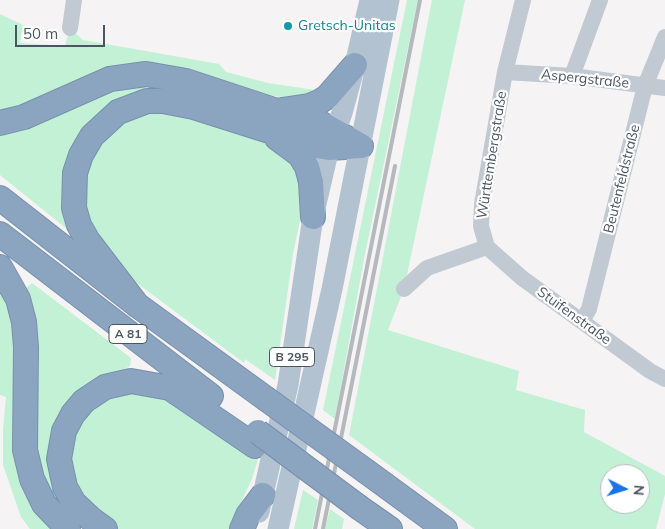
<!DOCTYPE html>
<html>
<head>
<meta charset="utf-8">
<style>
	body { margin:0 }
	#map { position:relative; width:665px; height:529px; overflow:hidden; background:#f5f3f3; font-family:Mulish,sans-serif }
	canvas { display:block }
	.north { position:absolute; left:600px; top:464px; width:50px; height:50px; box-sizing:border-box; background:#fff; border:1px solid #b7bbc0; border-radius:50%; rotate:95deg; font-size:14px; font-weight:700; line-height:20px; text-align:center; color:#4a5661 }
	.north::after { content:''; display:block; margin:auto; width:18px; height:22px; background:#1a73e8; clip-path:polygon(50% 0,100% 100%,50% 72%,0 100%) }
	.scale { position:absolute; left:15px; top:25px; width:90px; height:22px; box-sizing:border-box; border:2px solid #4a5661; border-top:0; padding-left:6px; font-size:15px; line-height:18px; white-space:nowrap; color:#4a5661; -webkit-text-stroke:4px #fff; paint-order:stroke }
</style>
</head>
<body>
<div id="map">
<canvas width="665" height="529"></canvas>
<div class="north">N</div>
<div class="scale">50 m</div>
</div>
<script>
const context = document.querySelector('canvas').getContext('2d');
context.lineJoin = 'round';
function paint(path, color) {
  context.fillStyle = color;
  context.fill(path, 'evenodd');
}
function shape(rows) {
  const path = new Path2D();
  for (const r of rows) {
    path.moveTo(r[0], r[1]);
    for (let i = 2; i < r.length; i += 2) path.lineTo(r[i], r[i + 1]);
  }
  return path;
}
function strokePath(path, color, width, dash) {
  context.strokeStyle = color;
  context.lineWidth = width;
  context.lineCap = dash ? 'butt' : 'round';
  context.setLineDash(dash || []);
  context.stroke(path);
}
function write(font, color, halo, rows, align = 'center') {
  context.font = font + ' Mulish,sans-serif';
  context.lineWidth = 4.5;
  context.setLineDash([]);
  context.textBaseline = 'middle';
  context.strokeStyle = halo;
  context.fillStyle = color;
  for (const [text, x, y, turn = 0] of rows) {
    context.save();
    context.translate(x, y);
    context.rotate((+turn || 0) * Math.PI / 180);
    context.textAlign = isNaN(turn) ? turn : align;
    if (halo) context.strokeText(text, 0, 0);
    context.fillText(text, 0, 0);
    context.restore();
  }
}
paint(shape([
	[407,0,418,0,364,259,335,419,323,410],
	[432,0,465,0,404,289,388,330,519,371,516,390,585,410,584,432,665,476,665,494,656,529,475,529,349,435],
	[610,474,640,474,640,504,610,504],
	[0,14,23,25,20,43,65,46,70,28,83,40,219,64,226,72,268,83,322,91,300,102,223,84,184,71,63,90,0,114],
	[152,81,212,101,104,114,67,229,0,175,0,131,90,92],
	[153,111,188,116,276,143,301,175,302,211,293,254,275,380,245,359,244,363,130,278,83,220,86,159,117,124],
	[0,276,12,300,37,511,51,529,30,529,21,517,3,465,3,429,6,397,0,395],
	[32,283,131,358,130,366,89,389,55,440,94,529,83,529,70,518,58,505,38,471,20,293],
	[155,391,258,459,252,479,241,502,234,529,118,529,92,512,70,479,68,440,72,429,105,394],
	[303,490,318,500,312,529,294,529],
	[330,509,344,519,342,529,325,529]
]), '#c3f1d5');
const highway = shape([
	[282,110,309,106,319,102,327,97,355,65],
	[0,123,24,117,110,79,146,74,186,81,274,110,322,124,361,146],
	[277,138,300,155,307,167,311,182,313,217],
	[0,198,137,305,265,398],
	[0,234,211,396],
	[0,267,18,299,24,322,26,347,25,450,32,479,44,504,68,529],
	[137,305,88,241,79,225,74,208,75,173,81,155,92,136,118,112,147,101,163,101,194,107,317,146,329,148,361,146],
	[367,472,445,529],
	[360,508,390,529],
	[105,529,91,519,74,503,65,487,59,459,64,431,73,414,84,401,105,387,131,381,170,388,255,446],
	[242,529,248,515,263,495]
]);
strokePath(highway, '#7690ad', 26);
strokePath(shape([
	[70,28,74,0],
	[505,72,572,76,665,88],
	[572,76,600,0],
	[487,247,481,226,482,204,505,72,523,0],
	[487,247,522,278,650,371,665,379],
	[404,289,427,268,487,247],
	[582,321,589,309,645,86,665,37]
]), '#c1cad2', 16);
strokePath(shape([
	[259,512,288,385,313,217,329,148,342,113,355,65,370,0],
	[278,529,332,289,389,0]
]), '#b3c2d1', 21);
strokePath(highway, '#8ba5c1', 24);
strokePath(shape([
	[315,529,420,0],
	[323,529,395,166]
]), '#b5b8bd', 4);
const highwayBridge = shape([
	[265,398,367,472],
	[258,432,360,508]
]);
strokePath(highwayBridge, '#7690ad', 26, []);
strokePath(highwayBridge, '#8ba5c1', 24);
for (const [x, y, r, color] of [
	[288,26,5,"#0f9aa8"]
]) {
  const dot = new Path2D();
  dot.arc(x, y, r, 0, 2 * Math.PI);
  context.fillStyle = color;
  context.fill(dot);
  strokePath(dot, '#fff', 2);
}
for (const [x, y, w] of [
	[128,334,38],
	[292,357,45]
]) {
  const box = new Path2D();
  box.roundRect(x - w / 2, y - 9.5, w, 19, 4);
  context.fillStyle = '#fff';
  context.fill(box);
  strokePath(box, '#4a5661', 1);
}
write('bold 12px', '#4a5661', null, [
	["A 81",128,334],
	["B 295",292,357]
]);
write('14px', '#0d838f', '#fff', [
	["Gretsch-Unitas",298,26]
], 'left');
write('14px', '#4a5661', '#fff', [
	["Aspergstraße",585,79,6],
	["Württembergstraße",492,155,-81],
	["Beutenfeldstraße",622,179,-76],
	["Stuifenstraße",574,316,36]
]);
</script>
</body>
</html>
